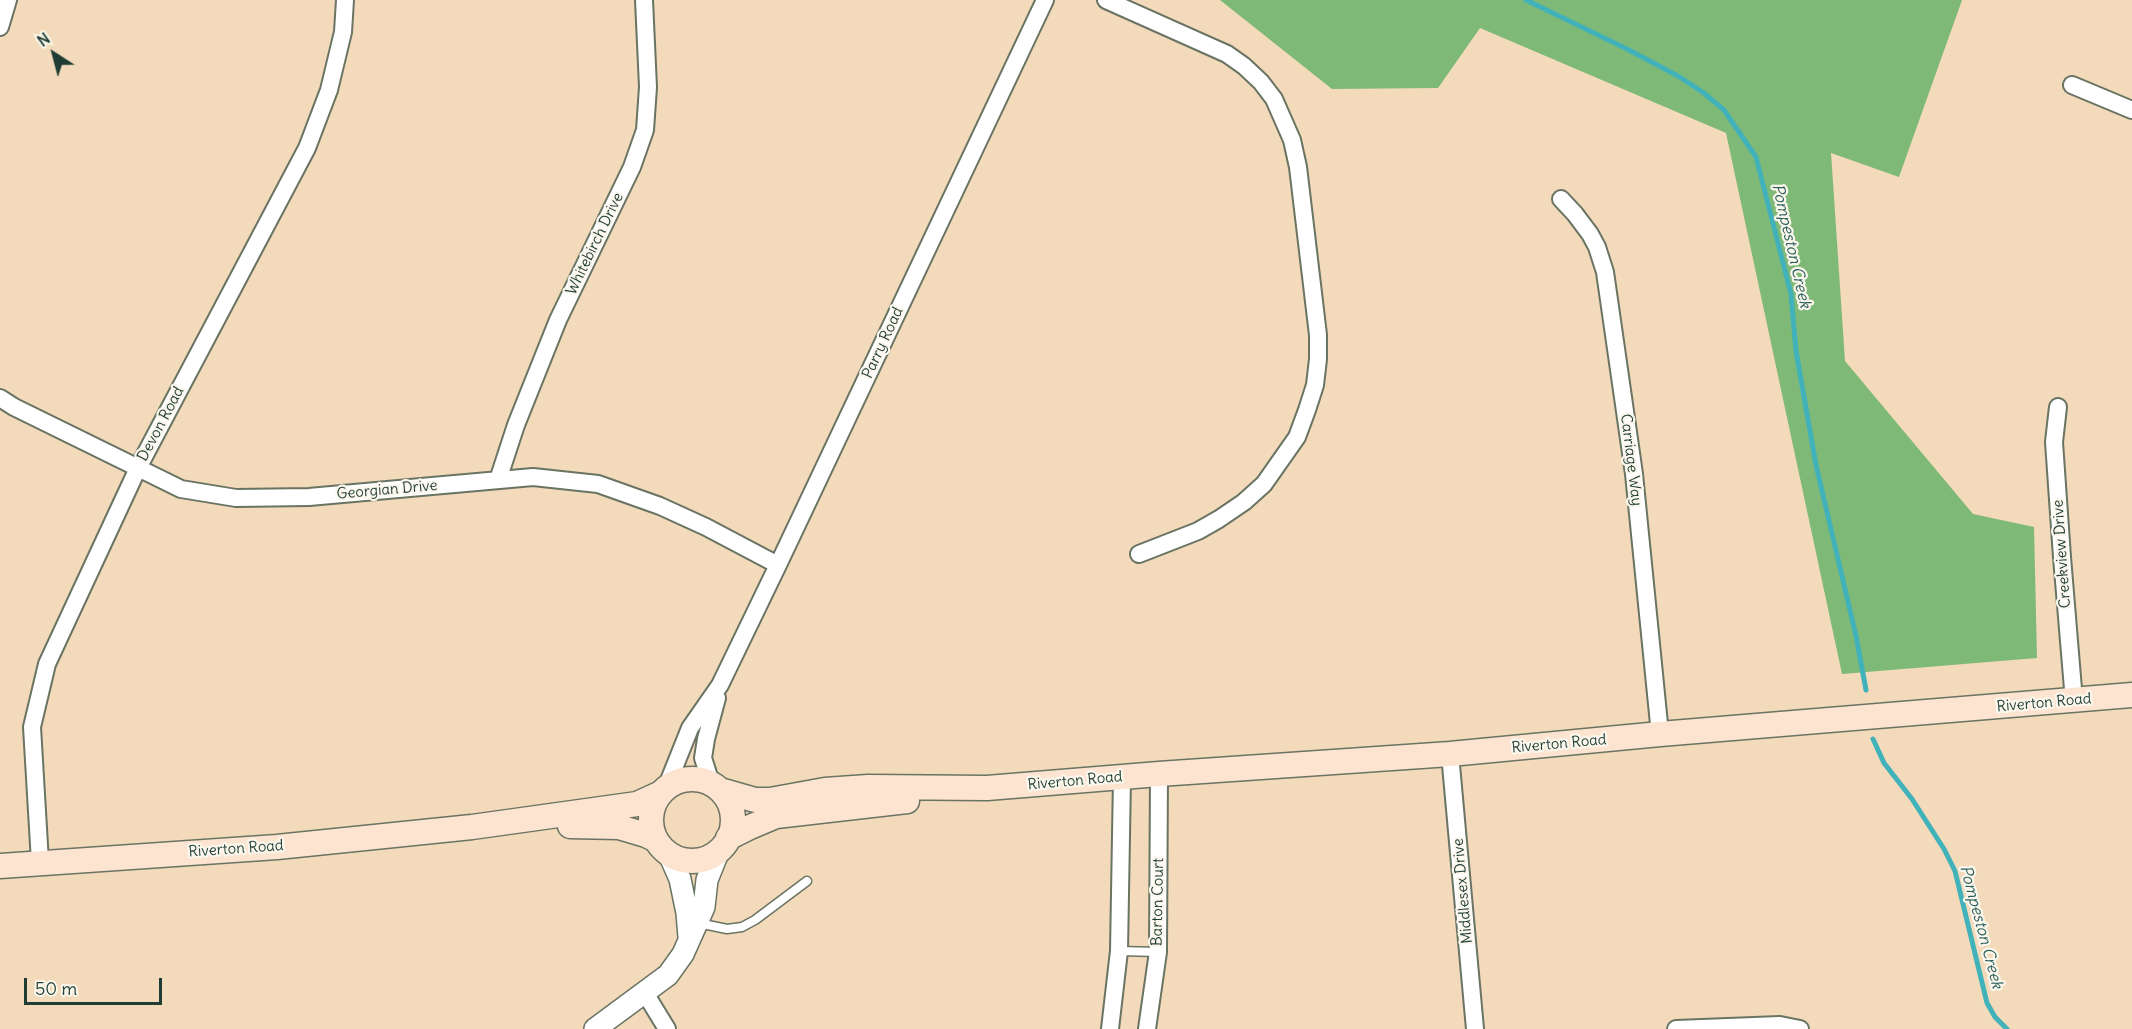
<!DOCTYPE html>
<html>
<head>
<meta charset="utf-8">
<style>
	body { margin:0 }
	#map { position:relative; width:2132px; height:1029px; overflow:hidden; background:#f2daba; font-family:Delius,sans-serif }
	canvas { display:block }
	.north { position:absolute; left:24px; top:24px; width:60px; height:60px; -webkit-text-stroke:4px #fbf7ec; paint-order:stroke; rotate:324deg; font-size:16px; font-weight:700; line-height:24px; text-align:center; color:#1f3d34 }
	.north::after { content:''; display:block; margin:auto; width:21px; height:27px; background:#1f3d34; clip-path:polygon(50% 0,100% 100%,50% 72%,0 100%) }
	.scale { position:absolute; left:24px; top:978px; width:138px; height:27px; box-sizing:border-box; border:3px solid #1f3d34; border-top:0; padding-left:8px; font-size:18px; line-height:21px; white-space:nowrap; color:#1f3d34; -webkit-text-stroke:4px #fbf7ec; paint-order:stroke }
</style>
</head>
<body>
<div id="map">
<canvas width="2132" height="1029"></canvas>
<div class="north">N</div>
<div class="scale">50 m</div>
</div>
<script>
const context = document.querySelector('canvas').getContext('2d');
context.lineJoin = 'round';
function paint(path, color) {
  context.fillStyle = color;
  context.fill(path, 'evenodd');
}
function shape(rows) {
  const path = new Path2D();
  for (const r of rows) {
    if (r.length === 3) {
      path.moveTo(r[0] + r[2], r[1]);
      path.arc(r[0], r[1], r[2], 0, 2 * Math.PI);
      continue;
    }
    path.moveTo(r[0], r[1]);
    for (let i = 2; i < r.length; i += 2) path.lineTo(r[i], r[i + 1]);
  }
  return path;
}
function strokePath(path, color, width, dash) {
  context.strokeStyle = color;
  context.lineWidth = width;
  context.lineCap = dash ? 'butt' : 'round';
  context.setLineDash(dash || []);
  context.stroke(path);
}
function write(font, color, halo, rows, align = 'center') {
  context.font = font + ' Delius,sans-serif';
  context.lineWidth = 4.5;
  context.setLineDash([]);
  context.textBaseline = 'middle';
  context.strokeStyle = halo;
  context.fillStyle = color;
  for (const [text, x, y, turn = 0] of rows) {
    context.save();
    context.translate(x, y);
    context.rotate((+turn || 0) * Math.PI / 180);
    context.textAlign = isNaN(turn) ? turn : align;
    if (halo) context.strokeText(text, 0, 0);
    context.fillText(text, 0, 0);
    context.restore();
  }
}
paint(shape([
	[1220,0,1962,0,1899,177,1831,153,1845,361,1973,514,2034,527,2037,658,1842,674,1726,133,1480,28,1438,88,1332,89]
]), '#7fb978');
strokePath(shape([
	[1526,0,1629,50,1678,76,1704,93,1724,110,1756,157,1791,294,1796,351,1816,465,1856,636,1866,690],
	[1873,739,1884,763,1912,799,1944,849,1955,871,1987,1003,1995,1017,2007,1029]
]), '#42b2ba', 5);
const service = shape([
	[698,923,727,929,742,927,755,920,807,881],
	[1119,951,1158,952]
]);
const minor = shape([
	[1106,0,1227,54,1244,66,1261,82,1274,99,1292,140,1298,167,1318,335,1318,359,1315,385,1307,410,1297,437,1264,484,1244,502,1219,519,1198,531,1139,554],
	[0,27,8,0],
	[2072,85,2132,110],
	[1561,199,1575,214,1590,234,1597,247,1605,272,1634,474,1660,734],
	[0,398,14,407,181,489,236,498,309,497,533,477,598,484,660,506,706,527,778,565],
	[2058,407,2054,442,2062,557,2074,701],
	[498,480,516,425,558,320,632,167,645,130,648,87,644,0],
	[1450,754,1475,1029],
	[711,783,703,758,706,739,717,698],
	[666,788,690,728,720,685,778,565,1045,0],
	[40,862,32,727,47,664,138,468,307,148,329,90,343,32,345,0],
	[645,993,667,1029],
	[1110,1029,1119,951,1122,778],
	[1147,1029,1158,952,1159,774],
	[1676,1029,1780,1025,1800,1029]
]);
const tertiary = shape([
	[669,854,680,879,687,913,689,937],
	[595,1029,668,975,683,954,704,907,707,880,719,850]
]);
const secondary = shape([
	[692,820,41],
	[720,790,755,800,770,800,825,790,868,787,987,788,1159,774,1450,754,1660,734,2132,695],
	[570,826,619,827,646,835,656,840],
	[728,838,750,827,776,816,907,801],
	[0,866,277,847,472,827,637,804,659,794]
]);
strokePath(service, '#697463', 11);
strokePath(minor, '#697463', 20);
strokePath(tertiary, '#697463', 24);
strokePath(secondary, '#697463', 27);
strokePath(service, '#fff', 8);
strokePath(minor, '#fff', 16);
strokePath(tertiary, '#fff', 21);
strokePath(secondary, '#fde4d1', 24);
write('15px', '#1f3d34', '#fbf7ec', [
	["Whitebirch Drive",595,244,-64],
	["Parry Road",883,343,-65],
	["Devon Road",161,424,-62],
	["Carriage Way",1631,460,83],
	["Georgian Drive",387,490,-5],
	["Creekview Drive",2062,554,-94],
	["Riverton Road",2044,703,-5],
	["Riverton Road",1559,744,-5],
	["Riverton Road",1075,781,-5],
	["Riverton Road",236,849,-4],
	["Middlesex Drive",1463,891,-95],
	["Barton Court",1158,902,-89]
]);
write('italic 16px', '#2a605c', '#fbf7ec', [
	["Pompeston Creek",1791,246,77],
	["Pompeston Creek",1981,927,75]
]);
</script>
</body>
</html>
